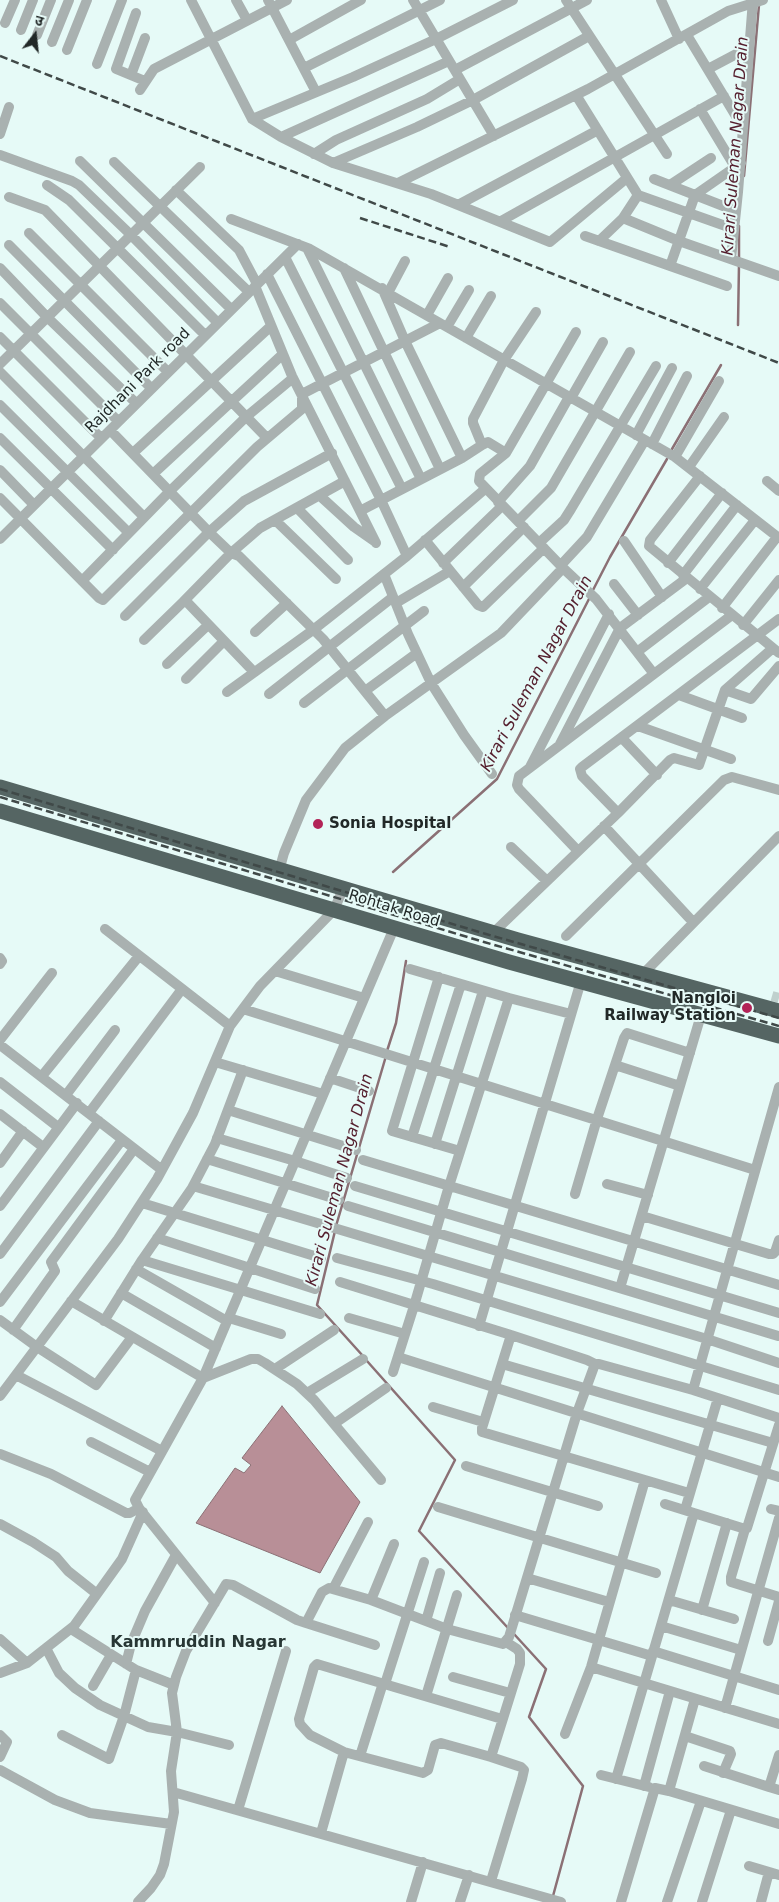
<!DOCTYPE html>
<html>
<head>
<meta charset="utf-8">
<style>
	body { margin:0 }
	#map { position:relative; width:779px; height:1902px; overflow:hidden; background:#e6faf7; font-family:"DejaVu Sans","Noto Sans Devanagari",sans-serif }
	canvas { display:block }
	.north { position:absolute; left:10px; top:10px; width:50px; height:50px; -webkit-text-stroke:4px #e6faf7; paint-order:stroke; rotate:16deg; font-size:14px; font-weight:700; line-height:20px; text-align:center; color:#212827 }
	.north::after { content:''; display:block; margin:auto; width:18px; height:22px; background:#212827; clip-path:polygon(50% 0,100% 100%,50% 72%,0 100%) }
</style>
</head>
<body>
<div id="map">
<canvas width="779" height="1902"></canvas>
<div class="north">उ</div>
</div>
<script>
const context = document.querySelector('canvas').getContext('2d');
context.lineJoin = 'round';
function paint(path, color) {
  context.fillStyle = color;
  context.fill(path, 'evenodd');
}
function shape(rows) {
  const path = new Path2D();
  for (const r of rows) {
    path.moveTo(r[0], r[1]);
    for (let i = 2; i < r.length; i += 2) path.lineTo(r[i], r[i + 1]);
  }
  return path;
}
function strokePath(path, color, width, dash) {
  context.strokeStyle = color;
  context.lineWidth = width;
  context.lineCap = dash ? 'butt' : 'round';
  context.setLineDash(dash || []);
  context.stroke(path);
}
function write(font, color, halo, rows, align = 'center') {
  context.font = font + ' "DejaVu Sans",sans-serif';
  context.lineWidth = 4;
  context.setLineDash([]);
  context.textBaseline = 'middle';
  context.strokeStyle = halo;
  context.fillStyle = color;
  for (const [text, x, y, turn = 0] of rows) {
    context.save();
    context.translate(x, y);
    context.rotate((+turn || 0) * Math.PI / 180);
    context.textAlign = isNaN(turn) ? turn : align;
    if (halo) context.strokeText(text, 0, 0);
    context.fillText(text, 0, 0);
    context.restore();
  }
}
const water = shape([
	[282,1406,360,1502,320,1573,196,1523,235,1468,244,1473,251,1465,242,1458,282,1406]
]);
paint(water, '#b88f97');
strokePath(water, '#8b7075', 1);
strokePath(shape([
	[744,176,759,5],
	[739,258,739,226],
	[738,325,739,264],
	[672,449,721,365],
	[592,592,610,557,667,459],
	[393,872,497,779,590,597],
	[387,1051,396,1023,406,961],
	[336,1226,386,1056],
	[335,1231,317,1305,363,1356],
	[367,1361,455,1460,419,1531,508,1628],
	[514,1634,546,1669,529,1717,583,1786,553,1896]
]), '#8b7075', 2.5);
strokePath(shape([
	[772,996,779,998]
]), '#bfd0cd', 10, [10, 5]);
strokePath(shape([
	[191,0,252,119,281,137,333,163,431,194,550,242,627,178],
	[236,0,247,20],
	[268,0,316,92],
	[413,0,494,136],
	[566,0,667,154],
	[661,0,679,39],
	[136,13,116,69,145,81],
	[5,23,15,0],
	[21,30,33,0],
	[37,35,51,0],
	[687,35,743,128],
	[289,40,361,0],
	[52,42,69,0],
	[67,50,87,0],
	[97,64,122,0],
	[304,68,440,0],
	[708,69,742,51],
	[455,70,587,0],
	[131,75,145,38],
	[140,90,154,69,287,0],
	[576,95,638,195,734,229],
	[700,109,735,167],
	[252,119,353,77,436,39,513,0],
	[0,134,9,107],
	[281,137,449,61],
	[314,154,336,140,427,99,460,79],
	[0,155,72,181,79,185,131,235,218,323],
	[80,161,231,309],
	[114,162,249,292],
	[333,163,417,127,473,100,589,36],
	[654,179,736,211],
	[398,183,588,89,728,11,763,0],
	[47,185,69,200,205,335],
	[670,185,711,158],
	[176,190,239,250,257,284],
	[9,197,45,210,267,438],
	[458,205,598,130],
	[623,218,638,195],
	[231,219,310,249,675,457,779,538],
	[501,221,724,96],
	[29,233,168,372],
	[585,236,727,286],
	[599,241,623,218,679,241,779,276],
	[9,245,151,388],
	[307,248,421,479],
	[285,257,402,489],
	[731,259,738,192,753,0],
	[670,266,695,195,741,163],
	[0,268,47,317,136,403],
	[344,268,440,469],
	[267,274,381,500,407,556],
	[255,286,292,376,360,511],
	[382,288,405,341,462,458],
	[388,293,405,261],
	[0,303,118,421],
	[427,315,448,278],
	[447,327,469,290],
	[576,332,506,453,480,474,479,481,563,568,596,599,654,674],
	[0,337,101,438],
	[466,338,491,296],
	[0,364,200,167],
	[0,372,144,517],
	[571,398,603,342],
	[0,405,129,533],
	[110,430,209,532,231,553,239,556,323,639,385,716],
	[636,435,672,368],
	[0,438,113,550],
	[652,444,687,376],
	[482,445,488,442,506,453],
	[133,453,271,326],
	[675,457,719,381],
	[689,467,724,417],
	[0,470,34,505],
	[153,474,283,354],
	[700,476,650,540,649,546,779,653],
	[767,481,779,491],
	[319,495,354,527,374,541],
	[0,498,99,598,103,600,257,447,302,409,302,394,440,323],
	[498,502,530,466,569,397],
	[297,508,348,560],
	[275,520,336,579],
	[518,521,551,488,630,352],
	[0,539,298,244],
	[425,540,478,605,483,607,544,548],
	[624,541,662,597],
	[376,543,360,511,462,458,482,445,473,423,473,419,504,360,536,312],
	[539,543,564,520,571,509,656,366],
	[443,563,502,506],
	[668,563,722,493],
	[561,565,587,537,645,440],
	[384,574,408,634,431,683,464,735,492,774],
	[683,575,737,505],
	[82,581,170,491,246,417,293,378],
	[614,584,638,615],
	[463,587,524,527],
	[700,589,755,520],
	[185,600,254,672],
	[396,603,450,571],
	[722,608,777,537],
	[125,616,209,532,244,501,332,453],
	[743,625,779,580],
	[255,632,287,603],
	[144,640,183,602,231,553,260,528,345,481],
	[637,652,709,597],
	[167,664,208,625],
	[186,679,224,641],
	[725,690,751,699,779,666],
	[365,691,417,653],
	[227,692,313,630,407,556,485,489],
	[269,694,393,597],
	[679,695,742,718],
	[304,703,424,611],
	[638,726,731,759],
	[622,738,657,775],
	[560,744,620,628,687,578],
	[530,767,609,614],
	[618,813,582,776,580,769,582,767,779,619],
	[604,826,693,922],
	[511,847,547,881],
	[578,851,519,789,517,785,519,776,732,615],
	[279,871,284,853,306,800,345,748,385,716,501,633,563,568],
	[105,929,230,1026],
	[493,933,618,813,670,760,674,758,699,765,725,690,773,648],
	[566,936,724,780,732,777,779,790],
	[0,958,2,961,0,964],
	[410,969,509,998],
	[275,971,364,998],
	[643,974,779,836],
	[439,977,392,1131,460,1151],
	[243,1009,755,1170],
	[0,1040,52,973],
	[0,1045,162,1170],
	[215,1062,323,1094],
	[615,1065,680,1086],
	[42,1076,139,956],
	[330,1078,369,1091],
	[0,1082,58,1127],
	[66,1095,115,1030],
	[228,1110,356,1150],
	[89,1113,182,989],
	[0,1114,43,1147],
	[412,1137,461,984],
	[217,1138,295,1161,347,1178],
	[435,1144,483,991],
	[207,1159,339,1200],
	[363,1160,779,1285],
	[0,1163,23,1131],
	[607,1184,648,1195],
	[193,1186,707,1339,779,1363],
	[355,1186,779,1313],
	[575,1194,597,1119,624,1038,627,1033,690,1053],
	[142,1203,321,1258],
	[0,1206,77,1103],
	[348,1206,778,1336],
	[642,1216,769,1254,773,1254,775,1252,779,1240],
	[157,1238,315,1289],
	[0,1254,99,1121],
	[337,1258,433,1284,779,1390],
	[142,1260,320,1314],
	[136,1269,227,1321],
	[340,1282,511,1335,587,1360,595,1364],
	[620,1288,701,1015],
	[121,1293,216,1348],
	[71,1301,203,1378,251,1359,258,1359,265,1363,297,1384,314,1400,381,1480],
	[0,1302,122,1140],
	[229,1318,281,1334],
	[349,1318,405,1334],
	[0,1320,37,1347,96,1385,132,1337],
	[104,1321,142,1260,192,1188,215,1144,243,1070],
	[479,1326,581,981],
	[13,1330,55,1271,51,1262,134,1149],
	[511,1335,482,1428,482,1432,689,1493],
	[398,1357,779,1477],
	[502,1364,773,1443],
	[275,1369,334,1330],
	[393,1372,414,1306,449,1186,509,998,571,1014],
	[16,1375,162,1451],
	[693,1390,779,1087],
	[307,1393,363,1359],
	[0,1396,118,1239,157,1179,193,1113,230,1026,260,986,334,910,343,889],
	[433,1407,483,1422],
	[334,1424,386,1388],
	[91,1442,150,1472],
	[0,1454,51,1474,126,1513,130,1513,139,1508],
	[466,1466,598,1506],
	[665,1504,742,1528,747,1528,779,1425],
	[438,1507,656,1573],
	[771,1509,779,1511],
	[685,1510,718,1398],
	[0,1524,33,1542,56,1557,68,1571,97,1594],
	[745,1529,731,1577,731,1582,779,1597],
	[527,1578,609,1602],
	[333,1589,368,1522],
	[371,1600,394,1544],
	[669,1600,734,1619],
	[215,1603,139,1508,135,1500,203,1378,394,928],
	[702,1610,727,1523],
	[515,1615,652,1656],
	[426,1621,440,1573],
	[306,1623,375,1645],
	[661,1626,741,1650],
	[71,1629,136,1670,174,1685],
	[0,1639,27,1663],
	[768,1641,779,1601],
	[46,1648,59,1673,75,1688,100,1705,148,1727,177,1732,229,1745],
	[653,1651,779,1690],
	[126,1664,131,1644,145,1611,176,1555],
	[591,1667,779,1724],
	[0,1673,27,1663,74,1626,122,1559,143,1512],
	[453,1677,510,1693],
	[385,1684,424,1562],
	[93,1686,111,1655],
	[426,1696,457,1595],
	[725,1708,779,1518],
	[565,1734,591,1667,645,1480],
	[0,1735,7,1742,0,1757],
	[62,1735,109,1759,124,1716,136,1670],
	[685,1736,730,1751,731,1754,723,1773],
	[344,1752,423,1773,428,1770,435,1745,441,1743,491,1757,521,1767,524,1770,522,1779,491,1881],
	[779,1755,769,1787,779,1790],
	[360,1756,383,1683],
	[491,1757,520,1664,520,1653,517,1649,506,1642],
	[704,1766,769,1787],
	[0,1770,55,1800,90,1813,171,1824],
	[601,1775,649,1787],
	[616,1779,694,1513],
	[644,1786,670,1691],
	[669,1791,779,1824],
	[173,1792,561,1902],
	[238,1810,286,1651],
	[321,1833,344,1752,310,1735,300,1724,299,1719,314,1667,317,1664,502,1719],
	[749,1866,779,1875],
	[138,1902,151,1888,160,1875,164,1864,174,1812,171,1771,177,1732,172,1693,176,1677,186,1651,226,1584,233,1585,297,1620,306,1623,322,1592,329,1588,371,1600,447,1629,503,1644,509,1637,577,1413,595,1364,599,1364,693,1390,779,1418],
	[411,1902,423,1862],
	[460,1902,469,1875],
	[621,1902,655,1788,669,1791,695,1699],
	[667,1902,701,1801],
	[702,1902,731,1810],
	[761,1902,769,1872]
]), '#a9b1b0', 10);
strokePath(shape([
	[0,787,518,940,779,1011],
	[0,811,509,962,779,1036]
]), '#556563', 15);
strokePath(shape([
	[0,56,779,363],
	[360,218,450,247],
	[0,789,486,934,779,1018],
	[0,797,484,942,779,1026]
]), '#404948', 2.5, [8, 4]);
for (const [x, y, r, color] of [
	[318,824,6,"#b22357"],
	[747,1008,6,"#b22357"]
]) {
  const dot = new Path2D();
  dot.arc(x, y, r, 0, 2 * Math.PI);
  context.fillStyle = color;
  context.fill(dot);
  strokePath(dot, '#e6faf7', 2);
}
write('15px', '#212827', '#e6faf7', [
	["Rajdhani Park road",138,381,-45],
	["Rohtak Road",394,909,17]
]);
write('bold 15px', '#212827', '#e6faf7', [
	["Sonia Hospital",329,824],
	["Nangloi",736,999,"right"],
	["Railway Station",736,1016,"right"]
], 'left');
write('italic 16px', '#541e2d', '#e6faf7', [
	["Kirari Suleman Nagar Drain",736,146,-86],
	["Kirari Suleman Nagar Drain",537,674,-62],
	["Kirari Suleman Nagar Drain",340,1180,-75]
]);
write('bold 16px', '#273634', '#e6faf7', [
	["Kammruddin Nagar",198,1643]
]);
</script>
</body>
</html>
